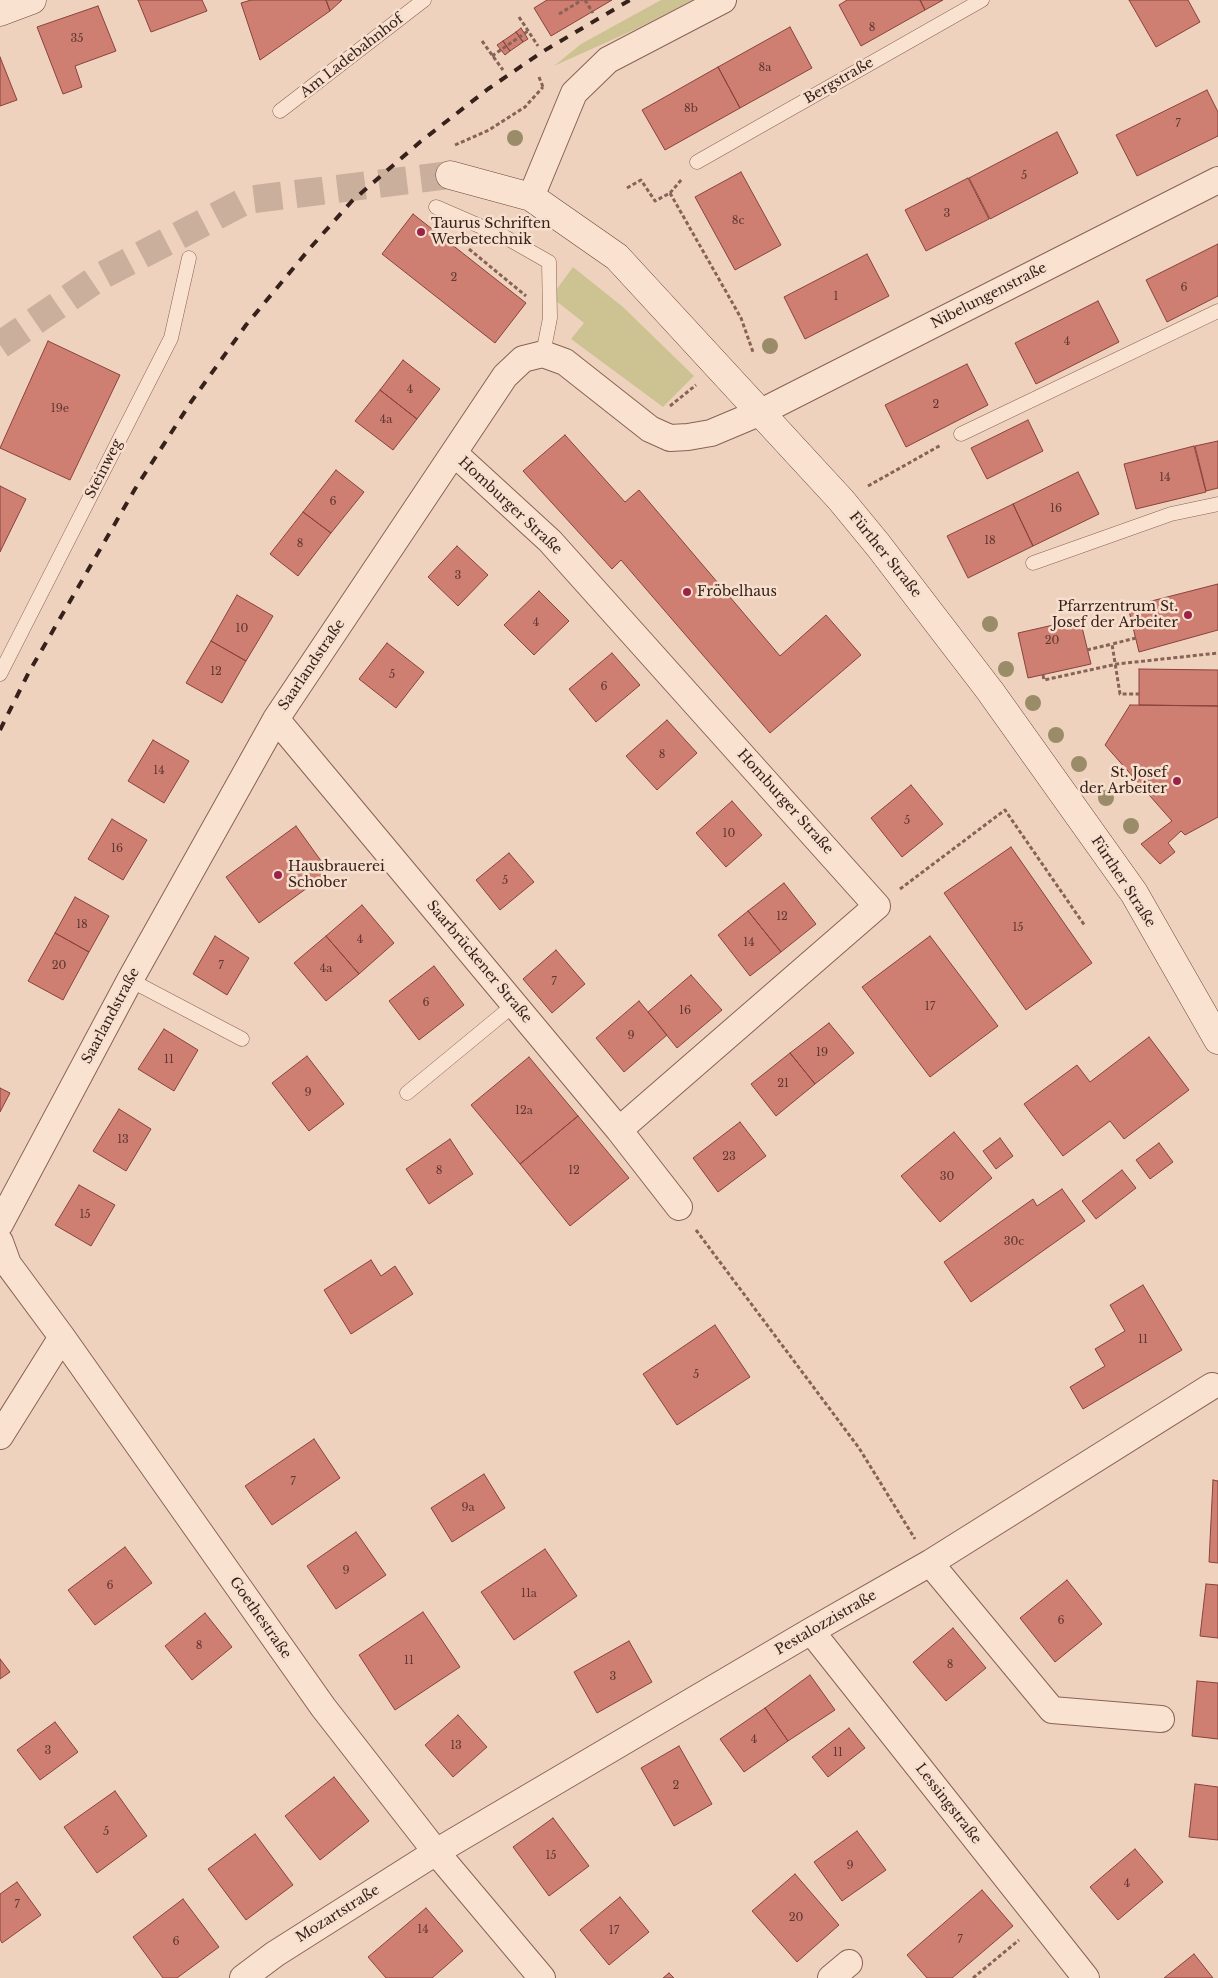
<!DOCTYPE html>
<html>
<head>
<meta charset="utf-8">
<style>
	body { margin:0 }
	canvas { display:block; background:#efd2be }
</style>
</head>
<body>
<canvas width="1218" height="1978"></canvas>
<script>
const context = document.querySelector('canvas').getContext('2d');
context.lineJoin = 'round';
function paint(path, color) {
  context.fillStyle = color;
  context.fill(path, 'evenodd');
}
function shape(rows) {
  const path = new Path2D();
  for (const r of rows) {
    path.moveTo(r[0], r[1]);
    for (let i = 2; i < r.length; i += 2) path.lineTo(r[i], r[i + 1]);
  }
  return path;
}
function strokePath(path, color, width, dash) {
  context.strokeStyle = color;
  context.lineWidth = width;
  context.lineCap = dash ? 'butt' : 'round';
  context.setLineDash(dash || []);
  context.stroke(path);
}
function write(font, color, halo, rows, align = 'center') {
  context.font = font + ' "Libre Baskerville",serif';
  context.lineWidth = 5;
  context.setLineDash([]);
  context.textBaseline = 'middle';
  context.strokeStyle = halo;
  context.fillStyle = color;
  for (const [text, x, y, turn = 0] of rows) {
    context.save();
    context.translate(x, y);
    context.rotate((+turn || 0) * Math.PI / 180);
    context.textAlign = isNaN(turn) ? turn : align;
    if (halo) context.strokeText(text, 0, 0);
    context.fillText(text, 0, 0);
    context.restore();
  }
}
paint(shape([
	[661,0,693,0,636,29,554,66,581,44],
	[573,267,623,307,694,376,663,407,571,339,584,323,551,297]
]), '#cdc392');
const building = shape([
	[138,0,202,0,207,11,151,32,138,0],
	[251,0,326,0,330,11,260,60,241,3,251,0],
	[326,0,342,0,330,11,326,0],
	[547,0,612,0,551,36,534,8,547,0],
	[847,0,920,0,925,10,861,46,839,5,847,0],
	[920,0,943,0,925,10,920,0],
	[1129,0,1188,0,1200,22,1156,47,1129,0],
	[98,6,116,51,75,66,82,87,63,94,37,27,98,6],
	[790,27,812,68,740,108,718,67,790,27],
	[521,28,528,39,523,42,516,32,521,28],
	[516,32,523,42,510,51,503,41,516,32],
	[503,41,510,51,505,55,497,45,503,41],
	[0,57,17,100,0,106,0,57],
	[718,67,740,108,665,150,642,110,718,67],
	[1207,90,1218,112,1218,136,1137,176,1116,135,1207,90],
	[1057,132,1078,173,990,219,969,178,1057,132],
	[741,172,781,245,735,270,695,197,741,172],
	[968,178,989,219,926,251,905,210,968,178],
	[413,214,526,303,495,343,382,254,413,214],
	[1218,244,1218,296,1167,322,1146,280,1218,244],
	[867,254,889,296,805,339,784,297,867,254],
	[1098,301,1119,342,1036,384,1015,343,1098,301],
	[48,341,120,375,70,480,0,448,48,341],
	[403,360,440,389,417,419,380,390,403,360],
	[967,364,988,405,906,447,885,405,967,364],
	[380,390,417,419,393,450,355,421,380,390],
	[1028,420,1043,451,987,479,971,448,1028,420],
	[565,435,625,502,639,490,780,656,826,615,861,655,770,733,621,560,612,569,523,471,565,435],
	[1218,441,1218,488,1206,491,1195,446,1218,441],
	[1194,446,1206,492,1136,509,1124,464,1194,446],
	[336,470,364,492,331,533,303,512,336,470],
	[1078,472,1099,514,1033,546,1013,504,1078,472],
	[0,486,26,499,0,552,0,486],
	[1013,504,1033,546,968,578,947,536,1013,504],
	[303,512,331,533,298,576,270,554,303,512],
	[457,546,488,575,458,606,428,577,457,546],
	[1218,584,1218,630,1139,652,1128,607,1218,584],
	[539,591,569,621,534,655,504,625,539,591],
	[237,595,273,616,246,661,211,641,237,595],
	[1080,619,1091,664,1028,678,1018,633,1080,619],
	[211,641,246,661,222,703,186,683,211,641],
	[387,643,424,672,396,708,359,679,387,643],
	[612,653,640,685,596,722,569,689,612,653],
	[1139,669,1218,670,1218,706,1139,705,1139,669],
	[1130,705,1218,706,1218,817,1185,835,1181,831,1168,843,1175,852,1160,864,1141,844,1172,821,1105,745,1130,705],
	[667,720,697,753,657,790,626,756,667,720],
	[153,740,189,761,164,803,128,781,153,740],
	[911,785,943,824,902,857,871,818,911,785],
	[732,801,762,835,726,867,696,833,732,801],
	[112,819,147,840,123,880,88,859,112,819],
	[296,826,329,872,259,923,226,877,296,826],
	[1011,847,1092,963,1026,1010,944,893,1011,847],
	[509,853,534,882,500,910,476,880,509,853],
	[784,883,816,924,781,952,748,911,784,883],
	[75,897,109,916,89,952,55,933,75,897],
	[362,905,394,943,359,974,326,936,362,905],
	[748,911,781,952,750,976,718,935,748,911],
	[55,933,89,952,63,1000,28,981,55,933],
	[215,936,249,958,227,995,193,974,215,936],
	[326,936,359,974,326,1001,294,963,326,936],
	[930,936,998,1026,930,1077,862,987,930,936],
	[556,950,585,984,552,1013,523,979,556,950],
	[434,966,464,1005,419,1040,389,1001,434,966],
	[691,975,722,1010,677,1048,648,1012,691,975],
	[639,1001,667,1035,624,1072,596,1038,639,1001],
	[829,1023,854,1053,815,1084,790,1053,829,1023],
	[164,1029,198,1050,174,1091,138,1069,164,1029],
	[1149,1037,1189,1090,1124,1139,1110,1121,1063,1156,1024,1104,1077,1065,1090,1082,1149,1037],
	[790,1053,815,1084,776,1116,751,1084,790,1053],
	[307,1056,344,1104,309,1131,272,1083,307,1056],
	[529,1057,578,1116,520,1164,471,1105,529,1057],
	[0,1088,10,1093,0,1112,0,1088],
	[119,1109,151,1129,126,1171,93,1151,119,1109],
	[578,1116,629,1178,570,1226,520,1164,578,1116],
	[740,1122,766,1156,718,1192,693,1158,740,1122],
	[954,1132,992,1178,940,1222,901,1176,954,1132],
	[1000,1138,1013,1156,996,1169,983,1151,1000,1138],
	[450,1139,473,1174,429,1204,406,1169,450,1139],
	[1159,1143,1173,1162,1150,1179,1136,1160,1159,1143],
	[1122,1170,1136,1188,1096,1219,1082,1201,1122,1170],
	[79,1185,115,1205,91,1246,55,1225,79,1185],
	[1062,1189,1085,1221,971,1302,944,1262,1033,1199,1037,1206,1062,1189],
	[371,1260,381,1276,395,1266,413,1294,351,1334,324,1290,371,1260],
	[1143,1285,1182,1350,1083,1409,1070,1387,1105,1366,1095,1349,1125,1331,1110,1305,1143,1285],
	[715,1325,750,1377,677,1425,643,1374,715,1325],
	[314,1439,340,1478,272,1525,245,1486,314,1439],
	[484,1474,505,1508,452,1542,431,1508,484,1474],
	[1213,1480,1218,1481,1218,1563,1209,1562,1213,1480],
	[356,1532,386,1575,336,1609,307,1566,356,1532],
	[125,1547,152,1583,95,1625,68,1590,125,1547],
	[545,1549,577,1596,514,1640,481,1592,545,1549],
	[1067,1580,1102,1624,1055,1662,1020,1618,1067,1580],
	[1206,1584,1218,1585,1218,1638,1200,1636,1206,1584],
	[423,1612,460,1667,395,1710,359,1655,423,1612],
	[205,1613,232,1647,192,1680,165,1646,205,1613],
	[953,1628,986,1668,946,1701,913,1662,953,1628],
	[629,1641,652,1682,597,1713,574,1672,629,1641],
	[0,1659,10,1672,0,1679,0,1659],
	[810,1675,835,1710,788,1741,765,1708,810,1675],
	[1197,1681,1218,1683,1218,1739,1192,1736,1197,1681],
	[765,1708,788,1741,744,1772,720,1739,765,1708],
	[458,1715,487,1747,453,1777,425,1745,458,1715],
	[55,1722,78,1752,40,1780,17,1750,55,1722],
	[849,1728,865,1748,828,1777,812,1757,849,1728],
	[679,1746,712,1804,674,1826,641,1768,679,1746],
	[334,1777,369,1821,320,1860,285,1816,334,1777],
	[1195,1784,1218,1787,1218,1840,1189,1837,1195,1784],
	[115,1791,147,1836,97,1873,64,1827,115,1791],
	[553,1818,589,1866,549,1896,513,1847,553,1818],
	[857,1831,886,1870,842,1901,814,1862,857,1831],
	[255,1834,293,1885,246,1920,208,1869,255,1834],
	[1135,1849,1163,1882,1118,1920,1090,1887,1135,1849],
	[795,1874,839,1925,797,1962,752,1911,795,1874],
	[17,1882,41,1915,2,1943,0,1939,0,1894,17,1882],
	[982,1890,1013,1926,952,1978,927,1978,907,1955,982,1890],
	[620,1897,649,1932,609,1965,580,1930,620,1897],
	[183,1899,219,1947,177,1978,163,1978,133,1937,183,1899],
	[426,1908,463,1951,432,1978,386,1978,368,1957,426,1908],
	[1194,1954,1213,1978,1164,1978,1194,1954],
	[669,1973,674,1978,663,1978,669,1973]
]);
paint(building, '#cf7e72');
strokePath(building, '#88433b', 1);
strokePath(shape([
	[0,345,101,276,247,200,450,175]
]), '#caaf9d', 28, [28, 14]);
const lane = shape([
	[280,111,424,0],
	[697,162,982,0],
	[436,207,505,237,549,262,550,318,543,354],
	[961,434,1218,311],
	[1033,563,1171,514,1218,504],
	[0,674,171,338,189,258],
	[130,980,242,1039],
	[407,1093,515,1004]
]);
const street = shape([
	[531,197,574,93,608,60,723,0],
	[455,454,550,541,877,906,619,1130],
	[276,719,619,1130,679,1207],
	[0,1224,130,980,276,719,505,376,523,359,543,354,565,362,650,429,670,438,688,437,711,433,761,412,1218,180],
	[0,1242,8,1264,62,1337,323,1707,436,1852,542,1978],
	[0,1436,62,1337],
	[930,1563,1052,1710,1161,1719],
	[811,1631,1086,1978],
	[243,1978,275,1954,436,1852,811,1631,930,1563,1212,1386],
	[831,1978,849,1963]
]);
const secondary = shape([
	[0,12,32,0],
	[450,175,531,197,617,257,841,500,878,545,990,691,1134,893,1218,1040]
]);
strokePath(lane, '#886256', 15);
strokePath(street, '#886256', 28);
strokePath(secondary, '#6a443a', 29);
strokePath(shape([
	[585,0,593,13],
	[559,14,582,0],
	[519,17,538,46],
	[482,41,503,70],
	[492,56,528,31],
	[539,77,543,87],
	[455,145,489,130,525,107,543,87],
	[627,188,641,180,655,201,670,193,682,179],
	[670,193,741,318,753,352],
	[469,249,526,296],
	[670,406,696,385],
	[868,486,941,445],
	[1136,638,1112,644,1120,694,1139,694],
	[1087,650,1112,644],
	[1043,675,1044,680,1117,664,1218,653],
	[900,889,1005,810,1085,926],
	[696,1230,859,1448,915,1539],
	[973,1978,1019,1940]
]), '#886256', 3, [4, 2.5]);
strokePath(lane, '#fae2d1', 14);
strokePath(street, '#fae2d1', 26);
strokePath(secondary, '#fae2d1', 28);
strokePath(shape([
	[0,730,29,672,135,489,191,402,246,325,311,247,352,201,420,142,488,89,542,52,630,0]
]), '#37211b', 4, [9, 9]);
context.fillStyle = '#9a8c68';
for (const [x, y] of [
	[515,138],
	[770,346],
	[990,624],
	[1006,669],
	[1033,703],
	[1056,735],
	[1079,764],
	[1106,798],
	[1131,826]
]) {
  context.beginPath();
  context.arc(x, y, 8, 0, 2 * Math.PI);
  context.fill();
}
for (const [x, y, r, color] of [
	[421,232,5,"#992447"],
	[687,592,5,"#992447"],
	[1188,615,5,"#992447"],
	[1177,781,5,"#992447"],
	[278,875,5,"#992447"]
]) {
  const dot = new Path2D();
  dot.arc(x, y, r, 0, 2 * Math.PI);
  context.fillStyle = color;
  context.fill(dot);
  strokePath(dot, '#f7dfce', 2);
}
write('11px', '#5d3831', null, [
	["8",872,28],
	["35",77,39],
	["8a",765,68],
	["8b",691,109],
	["7",1178,124],
	["5",1024,176],
	["3",947,214],
	["8c",738,221],
	["2",454,278],
	["6",1184,288],
	["1",836,297],
	["4",1067,342],
	["4",410,390],
	["2",936,405],
	["19e",60,409],
	["4a",386,420],
	["14",1165,478],
	["6",333,502],
	["16",1056,509],
	["18",990,541],
	["8",300,544],
	["3",458,576],
	["4",536,623],
	["10",242,629],
	["20",1052,641],
	["12",216,672],
	["5",392,675],
	["6",604,687],
	["8",662,755],
	["14",159,771],
	["5",907,821],
	["10",729,834],
	["16",117,849],
	["5",505,881],
	["12",782,917],
	["18",82,925],
	["15",1018,928],
	["4",360,940],
	["14",749,943],
	["20",59,966],
	["7",221,966],
	["4a",326,969],
	["7",554,982],
	["6",426,1003],
	["17",930,1007],
	["16",685,1011],
	["9",631,1036],
	["19",822,1053],
	["11",169,1060],
	["21",783,1084],
	["9",308,1093],
	["12a",524,1111],
	["13",123,1140],
	["23",729,1157],
	["8",439,1171],
	["12",574,1171],
	["30",947,1177],
	["15",85,1215],
	["30c",1014,1242],
	["11",1143,1340],
	["5",696,1375],
	["7",293,1482],
	["9a",468,1508],
	["9",346,1571],
	["6",110,1586],
	["11a",529,1594],
	["6",1061,1621],
	["8",199,1646],
	["11",409,1661],
	["8",950,1665],
	["3",613,1677],
	["4",754,1740],
	["13",456,1746],
	["3",48,1751],
	["11",838,1753],
	["2",676,1786],
	["5",106,1832],
	["15",551,1856],
	["9",850,1866],
	["4",1127,1884],
	["7",17,1905],
	["20",796,1918],
	["14",423,1930],
	["17",614,1931],
	["7",960,1940],
	["6",176,1942]
]);
write('14px', '#37211b', '#f7dfce', [
	["Am Ladebahnhof",352,56,-38],
	["Bergstraße",839,81,-30],
	["Nibelungenstraße",989,296,-27],
	["Steinweg",104,469,-63],
	["Homburger Straße",510,506,43],
	["Fürther Straße",885,555,51],
	["Saarlandstraße",312,665,-56],
	["Homburger Straße",785,802,48],
	["Fürther Straße",1123,882,57],
	["Saarbrückener Straße",479,962,50],
	["Saarlandstraße",111,1016,-62],
	["Goethestraße",260,1618,55],
	["Pestalozzistraße",826,1623,-30],
	["Lessingstraße",948,1804,52],
	["Mozartstraße",338,1914,-32]
]);
write('14px', '#37211b', '#f7dfce', [
	["Taurus Schriften",431,224],
	["Werbetechnik",431,240],
	["Fröbelhaus",697,592],
	["Pfarrzentrum St.",1178,607,"right"],
	["Josef der Arbeiter",1178,623,"right"],
	["St. Josef",1167,773,"right"],
	["der Arbeiter",1167,789,"right"],
	["Hausbrauerei",288,867],
	["Schober",288,883]
], 'left');
</script>
</body>
</html>
